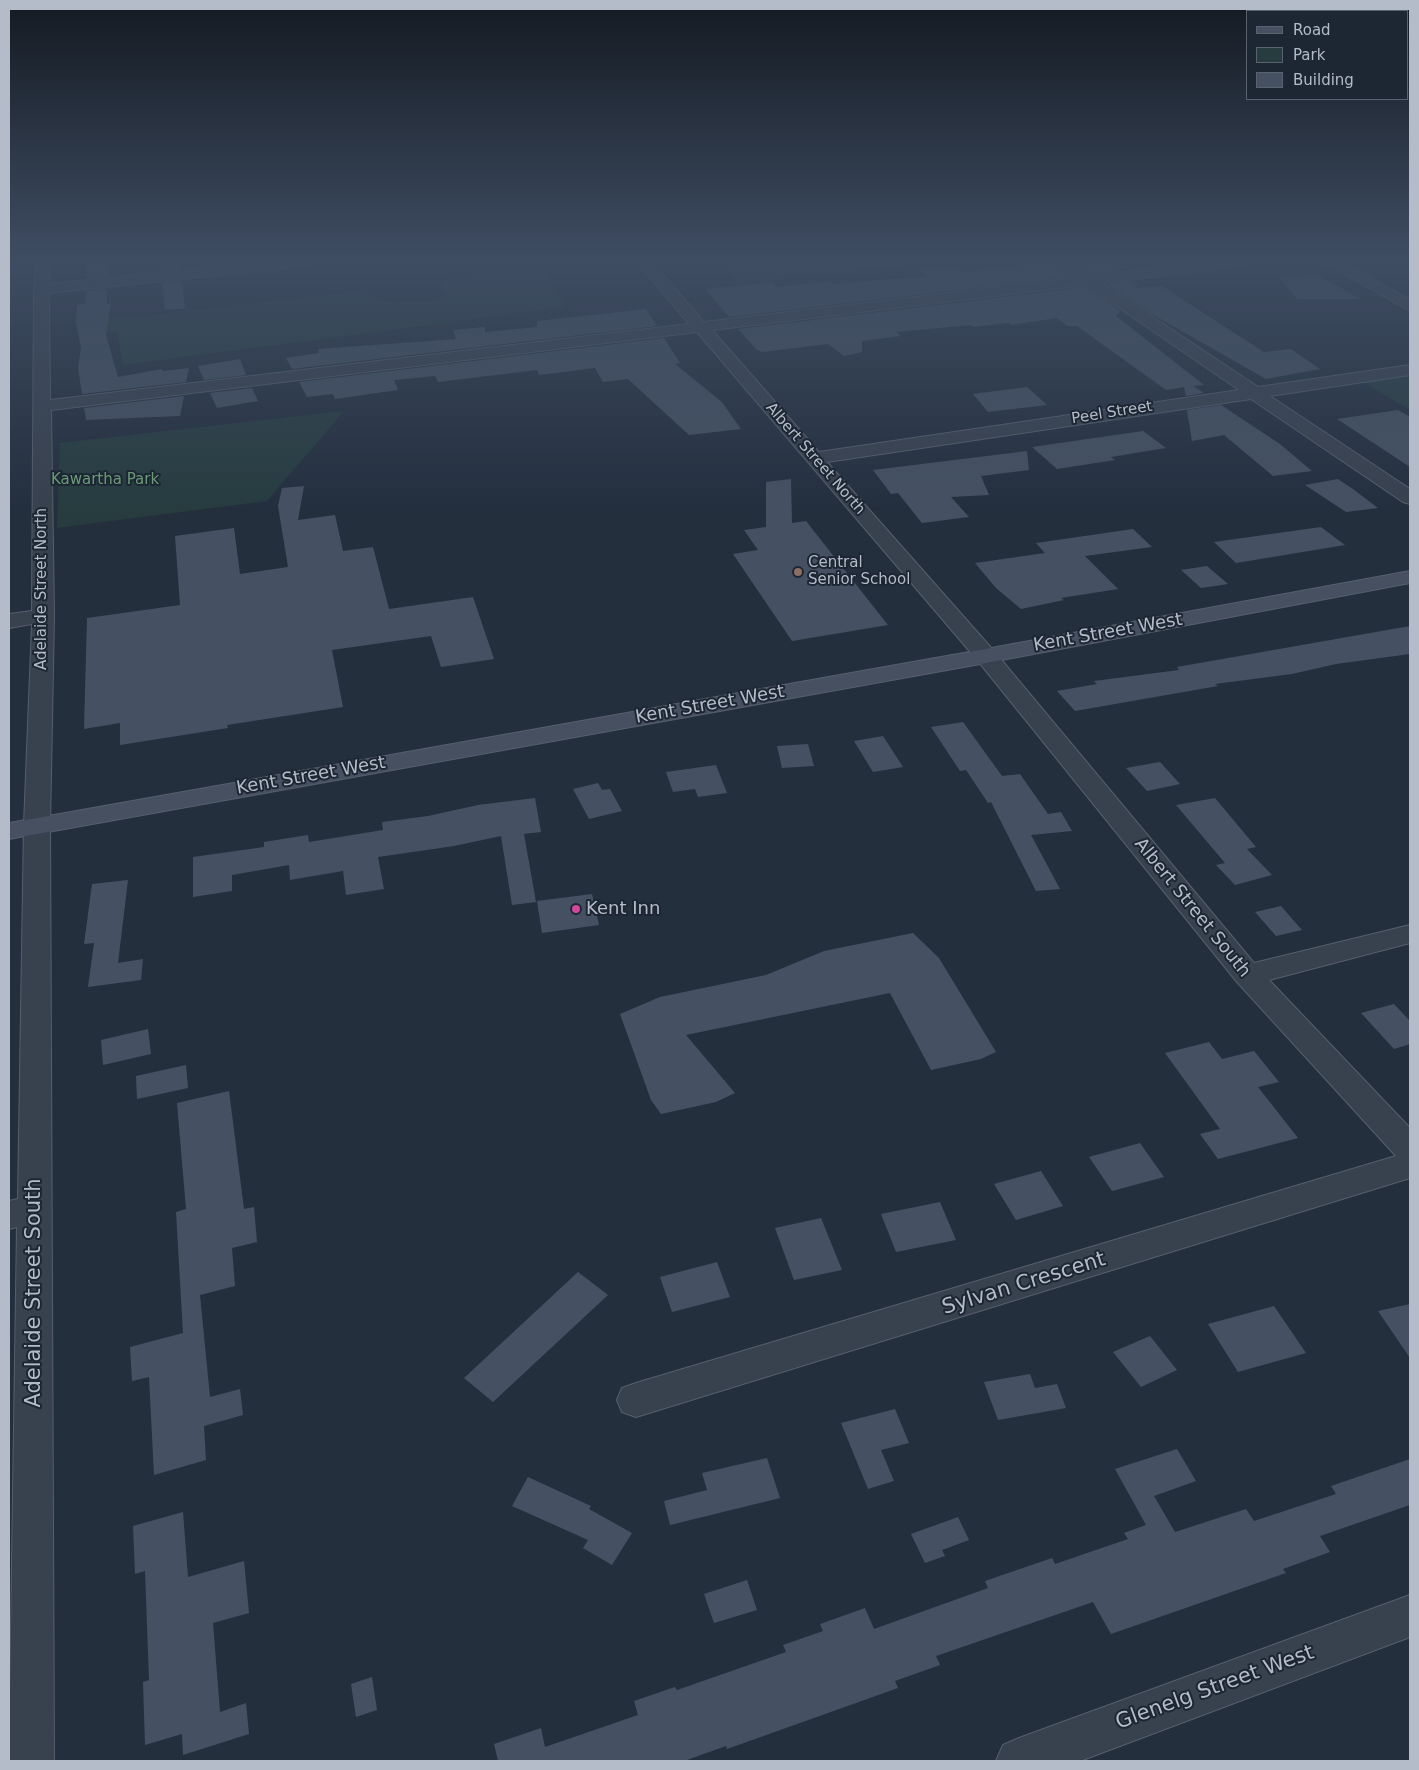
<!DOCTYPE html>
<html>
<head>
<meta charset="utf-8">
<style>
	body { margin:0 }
	#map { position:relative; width:1419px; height:1770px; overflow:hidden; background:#242f3e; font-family:"DejaVu Sans",sans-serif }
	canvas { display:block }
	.frame { position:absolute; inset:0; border:10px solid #b4bcc9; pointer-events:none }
	.legend { position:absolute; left:1246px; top:10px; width:162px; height:90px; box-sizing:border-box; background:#1d2633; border:1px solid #59626f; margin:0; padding:6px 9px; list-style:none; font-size:15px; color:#b4bcc9 }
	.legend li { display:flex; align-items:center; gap:10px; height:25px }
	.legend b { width:25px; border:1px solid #59626f }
</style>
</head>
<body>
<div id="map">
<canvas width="1419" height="1770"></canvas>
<div class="frame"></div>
<ul class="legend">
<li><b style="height:6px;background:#465061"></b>Road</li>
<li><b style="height:14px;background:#263c3f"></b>Park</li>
<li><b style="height:14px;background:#455162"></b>Building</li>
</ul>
</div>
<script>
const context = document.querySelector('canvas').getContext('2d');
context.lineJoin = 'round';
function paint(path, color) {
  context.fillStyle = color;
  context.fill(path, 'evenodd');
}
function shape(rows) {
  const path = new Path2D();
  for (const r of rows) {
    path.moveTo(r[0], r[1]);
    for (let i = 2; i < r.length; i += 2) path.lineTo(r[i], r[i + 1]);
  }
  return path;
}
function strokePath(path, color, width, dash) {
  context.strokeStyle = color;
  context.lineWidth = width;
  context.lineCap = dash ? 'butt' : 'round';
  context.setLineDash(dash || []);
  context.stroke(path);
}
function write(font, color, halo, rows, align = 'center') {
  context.font = font + ' "DejaVu Sans",sans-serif';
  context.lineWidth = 4;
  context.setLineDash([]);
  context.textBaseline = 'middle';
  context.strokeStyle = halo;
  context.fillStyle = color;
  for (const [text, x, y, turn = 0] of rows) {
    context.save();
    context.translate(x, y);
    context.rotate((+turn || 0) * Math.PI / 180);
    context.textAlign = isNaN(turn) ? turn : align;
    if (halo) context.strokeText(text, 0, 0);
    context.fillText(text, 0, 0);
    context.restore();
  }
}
paint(shape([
	[725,262,908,262,901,266,740,284,717,268],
	[539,264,566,307,123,365,117,332,85,335,79,318,133,317,354,292,389,302,437,301,448,293,438,282,491,270],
	[1410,373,1410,410,1360,380],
	[344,411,267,501,57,528,60,443]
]), '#263c3f');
paint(shape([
	[87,262,108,262,108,276,86,278],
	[160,262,180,262,181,269,161,271],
	[1038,262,1052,262,1070,277,729,317,705,289,773,282,777,287,831,281,834,284,926,276,919,270,953,265,964,272],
	[1074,262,1108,262,1120,271,1091,274],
	[1318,275,1360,299,1297,299,1279,277],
	[182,281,185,308,165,310,162,283],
	[1133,281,1138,285,1135,288,1162,286,1264,352,1291,349,1320,369,1266,379,1150,313,1107,284],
	[1086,287,1120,311,1116,316,1204,385,1193,386,1204,393,1186,396,1184,387,1166,390,1077,326,1067,326,1057,318,1011,325,1008,323,973,327,971,325,896,332,901,336,862,341,862,352,844,356,828,344,762,352,757,350,738,329],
	[107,289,107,304,111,303,106,335,118,377,162,369,163,371,189,368,186,382,82,394,78,368,81,348,76,323,77,305,85,304,86,291],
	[646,309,657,326,292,369,286,358,319,353,318,349,456,339,453,330,485,327,485,332,537,327,537,321],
	[664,338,680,363,675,364,722,402,741,429,689,435,628,379,603,382,595,368,539,375,537,370,438,382,435,376,394,380,398,390,335,399,333,394,307,397,299,382],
	[240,359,246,375,204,380,198,366],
	[1027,387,1047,405,988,412,973,394],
	[252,388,258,401,217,408,210,393],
	[184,396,180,416,86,420,84,408],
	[1221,405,1280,444,1312,471,1273,476,1224,435,1192,441,1187,410],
	[1398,410,1410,417,1410,467,1337,419],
	[1143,431,1166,448,1111,457,1115,460,1057,469,1032,447],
	[1027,451,1029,470,981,476,989,495,951,497,969,517,922,523,898,493,891,494,873,470],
	[791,479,792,523,806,521,888,625,792,641,733,554,758,550,744,530,766,527,766,482],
	[1338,479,1353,489,1378,508,1346,512,1305,485],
	[304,486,298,520,335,515,343,551,373,547,389,609,473,597,494,659,441,667,431,636,332,650,343,707,227,725,228,728,120,745,120,723,84,729,87,618,180,605,175,536,234,528,240,574,288,567,278,506,282,488],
	[1321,527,1345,545,1236,563,1214,542],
	[1133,529,1152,547,1085,556,1118,589,1061,598,1064,600,1021,609,996,588,975,563,1045,553,1036,543],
	[1207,566,1228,584,1201,588,1181,570],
	[1410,626,1410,654,1336,664,1292,674,1215,684,1218,686,1075,711,1057,691,1097,684,1094,681,1179,670,1177,667],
	[963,722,1002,776,1020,774,1048,814,1061,812,1072,831,1031,835,1060,889,1036,891,991,802,988,803,966,770,960,771,931,727],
	[883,736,903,767,873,772,854,741],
	[808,744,814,766,782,768,777,746],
	[1160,762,1180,784,1147,791,1126,768],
	[716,765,727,793,698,797,695,789,673,792,666,772],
	[598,783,602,790,610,789,622,811,589,819,573,789],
	[535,798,541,832,524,834,536,902,512,905,501,836,454,846,378,857,384,889,346,895,343,871,290,880,289,865,232,875,232,891,193,897,193,857,264,847,264,842,308,835,309,842,383,830,382,822,428,816,478,805],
	[1215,798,1256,847,1247,849,1272,875,1235,885,1216,865,1225,863,1176,805],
	[128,880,118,963,143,959,141,980,88,987,94,943,84,944,92,884],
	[592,894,599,925,542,933,537,901],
	[1281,906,1302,930,1276,936,1255,912],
	[913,933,939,958,996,1052,981,1059,931,1070,890,993,686,1035,735,1093,716,1102,661,1114,651,1100,620,1014,660,997,766,975,824,951],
	[1394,1004,1410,1021,1410,1044,1394,1049,1361,1013],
	[148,1029,151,1054,103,1065,101,1040],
	[1209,1042,1222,1059,1254,1051,1279,1082,1258,1087,1298,1138,1218,1159,1200,1134,1220,1129,1165,1053],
	[186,1065,188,1088,137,1099,136,1076],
	[229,1091,244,1209,254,1207,257,1242,232,1248,235,1286,200,1295,210,1397,240,1389,243,1415,204,1426,206,1460,154,1475,149,1377,132,1381,130,1347,183,1333,176,1212,186,1209,177,1103],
	[1140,1143,1164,1177,1112,1191,1089,1157],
	[1041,1171,1063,1206,1016,1220,994,1184],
	[940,1202,956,1240,896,1252,881,1214],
	[821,1218,842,1270,794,1280,775,1228],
	[717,1262,730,1297,672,1312,660,1277],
	[578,1272,608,1295,493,1402,464,1378],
	[1410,1304,1410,1358,1378,1311],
	[1274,1306,1306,1353,1238,1372,1208,1324],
	[1150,1336,1177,1370,1141,1387,1113,1352],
	[1030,1374,1035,1388,1057,1384,1066,1408,998,1420,984,1382],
	[895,1409,909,1443,881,1450,894,1481,868,1489,841,1423],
	[1177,1449,1196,1481,1154,1496,1175,1532,1246,1509,1254,1521,1336,1494,1331,1486,1410,1459,1410,1505,1320,1536,1330,1552,1283,1569,1286,1573,1111,1634,1093,1602,936,1656,940,1665,895,1681,898,1688,727,1749,726,1746,684,1761,498,1761,494,1744,541,1728,545,1747,638,1715,634,1701,675,1687,677,1690,786,1652,783,1645,823,1631,820,1624,865,1608,874,1629,988,1588,985,1581,1052,1558,1055,1564,1128,1539,1124,1533,1146,1525,1115,1469],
	[767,1458,780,1498,670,1525,664,1501,707,1490,702,1473],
	[528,1477,591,1506,589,1509,632,1533,612,1565,583,1548,588,1540,512,1506],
	[183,1512,188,1577,244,1561,249,1613,213,1623,220,1712,246,1703,249,1734,183,1755,182,1734,145,1745,143,1682,149,1680,145,1571,135,1574,133,1526],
	[958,1517,969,1540,942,1550,945,1556,925,1563,911,1534],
	[747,1580,757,1610,714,1623,704,1594],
	[372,1677,377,1710,356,1717,351,1684]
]), '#455162');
const street = shape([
	[36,262,50,262,49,284,263,262,312,262,305,266,49,293,50,400,689,324,637,262,652,262,704,322,1075,278,1054,262,1071,262,1091,276,1207,262,1250,262,1243,266,1102,283,1258,387,1410,365,1410,375,1270,396,1410,489,1410,504,1403,502,1251,399,827,462,994,651,1254,963,1410,925,1410,943,1269,980,1410,1128,1410,1178,636,1417,622,1412,617,1400,622,1388,636,1383,1396,1156,1237,982,978,661,697,332,51,410,54,616,50,825,54,1761,9,1761,17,1227,9,1229,9,1201,18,1199,24,825,32,624,9,628,9,614,32,611,34,289,36,262],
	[1086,285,1239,390,819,452,712,330,1086,285],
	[1323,262,1341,262,1410,300,1410,311,1323,262],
	[1410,1595,1410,1637,1080,1761,996,1761,1003,1745,1019,1738,1410,1595]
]);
const secondary = shape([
	[1410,571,1410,583,986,663,9,839,9,823,986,649,1410,571]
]);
strokePath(street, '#565f6c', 2);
strokePath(secondary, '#565f6c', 2);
paint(street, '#38414e');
paint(secondary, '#465061');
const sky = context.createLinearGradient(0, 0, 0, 510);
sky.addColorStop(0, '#141a22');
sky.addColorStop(0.51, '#3f4d63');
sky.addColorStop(1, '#3f4d6300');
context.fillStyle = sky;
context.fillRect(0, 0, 1419, 510);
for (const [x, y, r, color] of [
	[798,572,5,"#8d6e63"],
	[576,909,5,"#d1479c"]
]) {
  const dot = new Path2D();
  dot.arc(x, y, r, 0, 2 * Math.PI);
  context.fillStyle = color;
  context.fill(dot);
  strokePath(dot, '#1d2633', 2);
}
write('15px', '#b4bcc9', '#1d2633', [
	["Peel Street",1112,413,-9],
	["Albert Street North",815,459,49],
	["Adelaide Street North",42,589,-90]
]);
write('15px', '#6b9a76', '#1d2633', [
	["Kawartha Park",105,480]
]);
write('15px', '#b4bcc9', '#1d2633', [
	["Central",808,563],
	["Senior School",808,580]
], 'left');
write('18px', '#b4bcc9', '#1d2633', [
	["Kent Street West",1108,633,-10],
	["Kent Street West",710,705,-10],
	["Kent Street West",311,776,-10],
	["Albert Street South",1192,908,51]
]);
write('18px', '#b4bcc9', '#1d2633', [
	["Kent Inn",586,909]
], 'left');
write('21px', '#b4bcc9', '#1d2633', [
	["Sylvan Crescent",1024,1284,-17],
	["Adelaide Street South",35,1293,-90],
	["Glenelg Street West",1215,1688,-20]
]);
</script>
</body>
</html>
